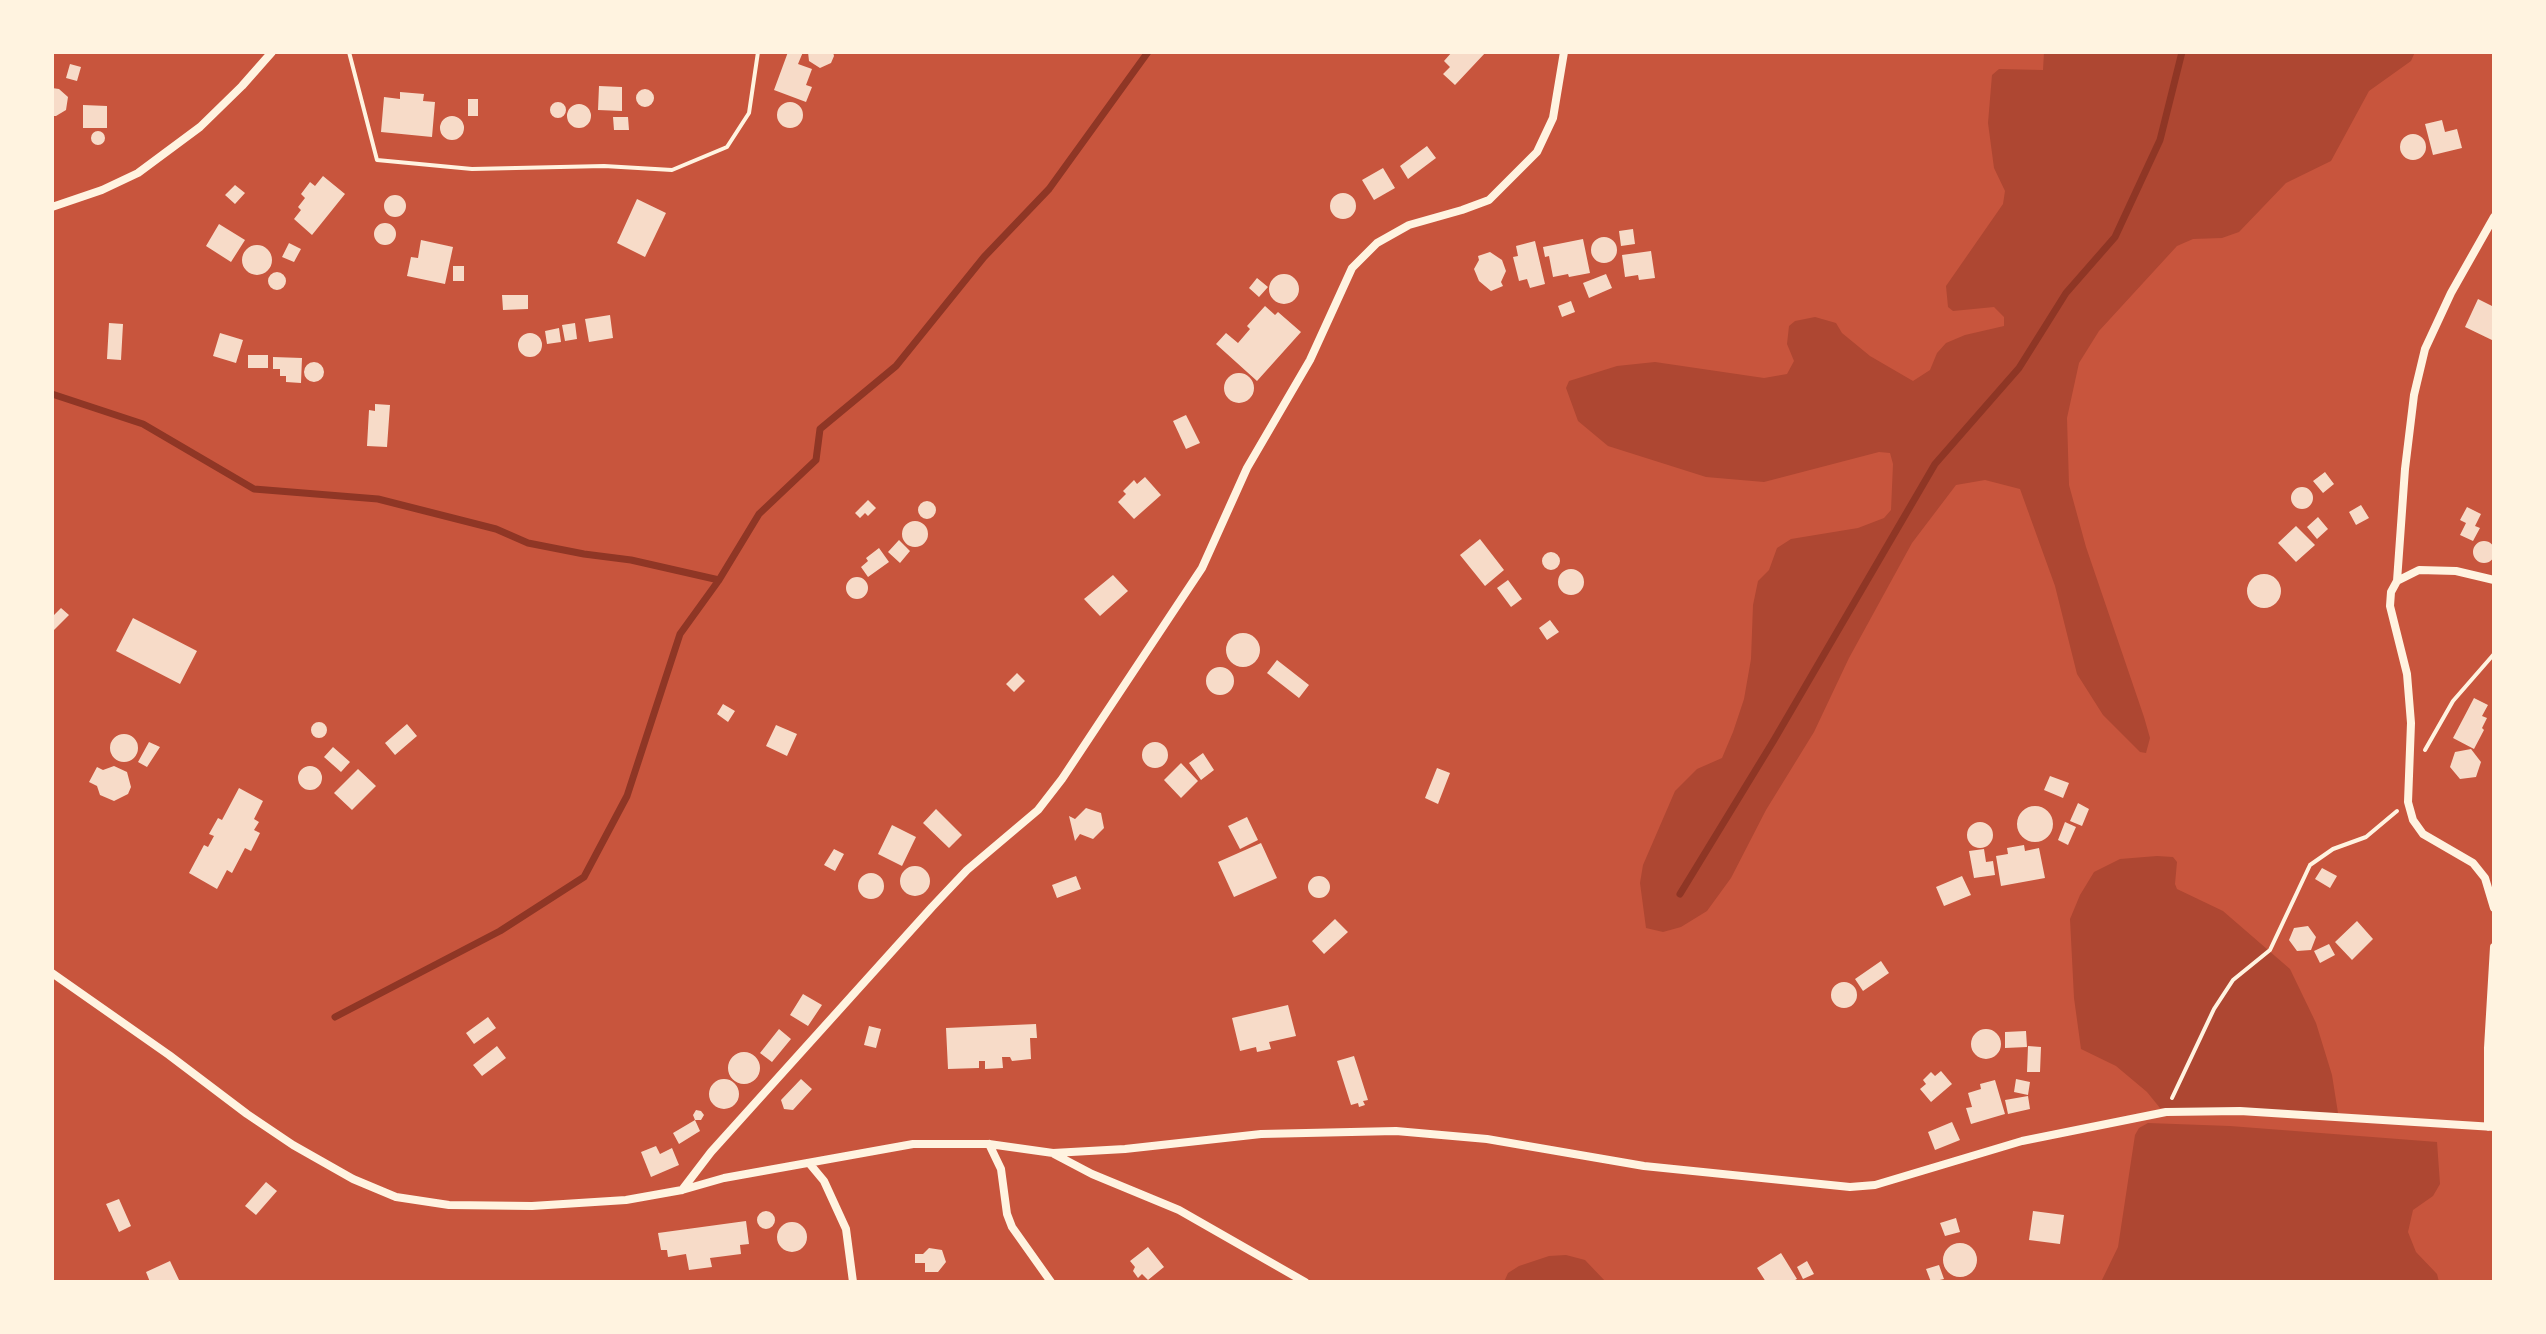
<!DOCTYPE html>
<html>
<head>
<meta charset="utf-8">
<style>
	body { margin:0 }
	#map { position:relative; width:2546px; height:1334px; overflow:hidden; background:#c8553d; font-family:Merriweather,serif }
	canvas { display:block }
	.frame { position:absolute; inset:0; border:54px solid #fff3e0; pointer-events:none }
</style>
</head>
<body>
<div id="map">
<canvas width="2546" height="1334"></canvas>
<div class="frame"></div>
</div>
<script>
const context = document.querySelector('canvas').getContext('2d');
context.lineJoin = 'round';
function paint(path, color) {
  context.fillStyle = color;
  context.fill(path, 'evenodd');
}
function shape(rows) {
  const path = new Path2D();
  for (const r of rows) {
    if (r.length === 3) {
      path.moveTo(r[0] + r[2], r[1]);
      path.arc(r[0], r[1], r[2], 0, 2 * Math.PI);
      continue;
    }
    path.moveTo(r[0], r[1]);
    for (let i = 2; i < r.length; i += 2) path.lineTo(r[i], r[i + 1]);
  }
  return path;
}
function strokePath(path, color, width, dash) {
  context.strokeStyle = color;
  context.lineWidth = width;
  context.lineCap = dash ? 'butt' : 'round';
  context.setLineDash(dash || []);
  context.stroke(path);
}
paint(shape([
	[2044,52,2415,52,2411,61,2369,91,2331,161,2286,183,2239,232,2222,238,2193,239,2177,246,2099,331,2079,363,2067,418,2069,485,2086,547,2144,717,2150,738,2146,753,2140,752,2103,715,2077,674,2055,586,2020,489,1985,480,1956,485,1912,543,1849,658,1814,732,1766,810,1731,878,1707,911,1681,927,1663,932,1646,928,1640,883,1643,865,1675,791,1697,769,1722,758,1733,732,1744,699,1751,659,1753,605,1758,581,1769,570,1777,548,1791,539,1858,528,1884,518,1891,510,1893,464,1890,453,1879,452,1764,482,1706,477,1608,446,1578,421,1566,388,1569,381,1617,366,1655,362,1764,378,1787,374,1794,361,1787,344,1789,326,1795,321,1815,317,1836,323,1842,333,1870,356,1913,381,1930,370,1937,353,1946,343,1965,335,2004,326,2004,317,1994,307,1953,311,1948,307,1946,286,2003,204,2005,191,1994,168,1988,123,1992,75,1999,69,2043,70],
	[2157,856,2173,857,2177,862,2175,884,2177,889,2223,911,2290,969,2316,1023,2332,1075,2338,1113,2160,1108,2147,1092,2116,1066,2081,1049,2074,998,2070,919,2080,895,2094,872,2120,859],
	[2148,1123,2230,1126,2437,1142,2440,1184,2433,1196,2413,1210,2408,1232,2416,1252,2437,1274,2439,1282,2101,1282,2118,1247,2135,1135,2139,1128],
	[1566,1255,1585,1260,1606,1282,1504,1282,1508,1273,1519,1266,1549,1256]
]), '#ae4732');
strokePath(shape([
	[52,394,143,424,254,489,378,499,496,529,528,543,584,554,631,560,719,580],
	[1680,894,1774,740,1935,464,2019,368,2066,293,2115,237,2160,140,2182,52],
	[335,1017,500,931,584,877,627,796,680,634,719,580,759,514,816,460,820,429,896,366,984,257,1049,189,1148,52]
]), '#8f3625', 7);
paint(shape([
	[788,52,803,52,798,64,812,69,806,85,812,87,806,102,774,90],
	[808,52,833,52,834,56,831,63,820,68,809,61],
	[1452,52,1486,52,1455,85,1443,74,1450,67,1444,61],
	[70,64,81,67,77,81,66,78],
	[599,86,622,87,622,111,598,110],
	[52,88,59,89,68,97,66,110,56,116,52,116],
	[645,98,9],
	[400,92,424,94,423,101,435,102,432,137,381,132,384,97,400,99],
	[468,99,478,99,478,116,468,116],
	[790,115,13],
	[558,110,8],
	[579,116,12],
	[83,105,107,106,107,128,83,128],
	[452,128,12],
	[613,117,628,117,629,130,614,130],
	[2442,120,2445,132,2457,129,2462,148,2433,155,2425,124],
	[98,138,7],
	[2413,147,13],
	[1427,146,1436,158,1408,179,1400,166],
	[1383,168,1395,188,1374,200,1362,180],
	[323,176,345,194,312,235,294,219,301,210,298,207,305,198,301,194,310,182,315,186],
	[235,185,245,193,235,204,225,195],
	[1343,206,13],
	[395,206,11],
	[637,199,666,213,645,257,617,243],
	[385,234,11],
	[219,224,245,240,231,262,206,246],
	[1633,229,1635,244,1621,246,1619,231],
	[1604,250,13],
	[1583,239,1590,273,1569,277,1568,274,1553,277,1549,256,1545,257,1543,247],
	[421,240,453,247,445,284,407,276,411,257,418,258],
	[1535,241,1545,284,1530,288,1527,279,1519,281,1513,257,1518,256,1516,246],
	[289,243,301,249,294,262,282,257],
	[257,260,15],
	[1651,251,1655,278,1639,280,1638,275,1625,277,1622,255],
	[1490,252,1502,260,1506,271,1501,282,1503,286,1491,291,1479,281,1474,269,1479,260,1478,256],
	[453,266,464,266,464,281,453,281],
	[277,281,9],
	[1284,289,15],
	[1606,274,1612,288,1589,298,1583,283],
	[1257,278,1268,287,1259,297,1249,288],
	[502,295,528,295,528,309,503,310],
	[2478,299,2494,307,2494,341,2465,327],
	[1571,301,1575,312,1562,317,1558,306],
	[1265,306,1275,315,1278,312,1301,332,1257,381,1216,344,1226,333,1238,343,1250,329,1247,326],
	[610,315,613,338,589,342,585,319],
	[109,323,123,324,121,360,107,359],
	[575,323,577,339,565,341,562,325],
	[559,328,561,342,547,344,545,331],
	[530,345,12],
	[220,333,243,340,236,363,213,356],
	[248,355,268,355,268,368,248,368],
	[273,357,302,358,301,383,286,382,286,376,280,376,280,369,273,369],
	[314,372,10],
	[1239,388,15],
	[375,404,390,405,387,447,367,446,369,410,375,411],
	[1186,415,1200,443,1186,449,1173,421],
	[2325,472,2334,484,2323,493,2313,481],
	[1145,477,1161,495,1134,519,1118,502,1126,494,1123,491,1134,480,1137,484],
	[2302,498,11],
	[868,500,876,508,868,516,865,513,860,518,855,513],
	[927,510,9],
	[2361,505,2369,518,2356,525,2349,512],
	[2467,507,2481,514,2475,526,2480,528,2473,541,2460,535,2466,523,2460,520],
	[2318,517,2328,529,2317,539,2307,527],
	[915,534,13],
	[2296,526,2315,545,2296,562,2278,543],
	[1480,539,1504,570,1485,586,1460,555],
	[899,540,910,551,900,563,888,552],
	[2484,552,11],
	[879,548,889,562,868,577,861,567,868,561,866,558],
	[1551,561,9],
	[1571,582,13],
	[2264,591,17],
	[1113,575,1128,591,1100,616,1084,599],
	[857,588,11],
	[1508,580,1522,599,1511,607,1497,588],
	[61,608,69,615,52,632,52,617],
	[133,618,197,651,180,684,116,651],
	[1550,620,1559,632,1547,640,1539,628],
	[1243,650,17],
	[1277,660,1309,685,1299,698,1267,673],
	[1220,681,14],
	[1017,673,1025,681,1014,692,1006,684],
	[2474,698,2488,705,2482,716,2487,718,2482,728,2484,730,2474,749,2453,738],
	[723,704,735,711,728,722,717,714],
	[319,730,8],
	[407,724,417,736,395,755,385,743],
	[776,725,797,734,787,756,766,746],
	[124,748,14],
	[1155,755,13],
	[149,742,160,747,147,767,138,762],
	[333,747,350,762,341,772,324,757],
	[2471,749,2481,762,2476,777,2460,779,2450,767,2455,752],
	[1203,753,1214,770,1201,780,1189,763],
	[1181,763,1198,781,1181,798,1164,780],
	[310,778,12],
	[114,766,127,772,131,787,128,794,114,801,100,795,97,786,89,782,97,767,103,770],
	[1437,768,1450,773,1438,804,1425,798],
	[358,769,376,786,352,810,334,793],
	[2050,776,2069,783,2063,798,2044,790],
	[239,788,263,801,254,819,259,822,254,830,260,833,251,851,245,848,232,873,227,870,217,889,189,873,204,845,208,847,214,836,209,834,218,818,222,820],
	[2078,803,2089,809,2082,826,2070,821],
	[2035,824,18],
	[1086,808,1101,813,1104,828,1093,839,1080,834,1075,841,1069,816,1075,819],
	[936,809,962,835,949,848,923,823],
	[1247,817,1258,840,1240,849,1228,826],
	[2065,822,2076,827,2068,845,2058,840],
	[1980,835,13],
	[892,825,916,837,902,866,878,854],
	[1261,843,1277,878,1234,897,1218,862],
	[2024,845,2025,851,2039,848,2045,878,2001,886,1996,856,2008,854,2007,848],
	[834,849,844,854,835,871,824,865],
	[1984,849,1986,862,1993,861,1995,875,1974,878,1969,851],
	[915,881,15],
	[2322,868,2337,876,2330,888,2315,879],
	[871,886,13],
	[1076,876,1081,889,1057,898,1052,885],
	[1962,876,1971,895,1944,906,1936,887],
	[1319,887,11],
	[1335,919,1348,932,1324,954,1312,941],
	[2357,921,2373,939,2352,960,2335,942],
	[2308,926,2316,937,2311,950,2297,951,2289,940,2294,928],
	[2329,944,2335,955,2320,963,2314,951],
	[1881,961,1889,973,1863,991,1855,979],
	[1844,995,13],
	[803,994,822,1005,808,1026,790,1015],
	[1288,1005,1296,1036,1269,1042,1271,1049,1257,1052,1256,1047,1240,1051,1232,1018],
	[488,1017,496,1028,474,1044,466,1033],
	[1036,1024,1037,1038,1030,1038,1031,1059,1012,1061,1010,1057,1002,1057,1003,1068,985,1069,985,1061,979,1061,979,1068,948,1069,946,1028],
	[869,1026,881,1029,876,1048,864,1045],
	[1986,1044,15],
	[779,1029,791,1039,772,1062,760,1053],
	[2026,1031,2027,1047,2005,1048,2005,1032],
	[497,1046,506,1058,482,1076,473,1065],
	[2028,1046,2041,1047,2040,1072,2027,1072],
	[744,1068,16],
	[1354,1056,1368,1100,1363,1101,1365,1105,1359,1107,1358,1103,1351,1105,1337,1061],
	[1941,1071,1952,1084,1931,1102,1920,1089,1926,1084,1923,1080,1931,1072,1935,1076],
	[801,1079,812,1089,793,1110,784,1109,781,1100],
	[2016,1079,2030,1082,2028,1095,2014,1092],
	[724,1094,15],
	[1995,1080,2005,1114,1971,1124,1966,1108,1972,1107,1968,1093,1981,1089,1980,1084],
	[2028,1096,2030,1109,2008,1114,2005,1100],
	[696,1110,701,1111,704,1115,701,1120,695,1120,700,1131,679,1144,673,1133,695,1120,693,1115],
	[1952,1122,1960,1140,1935,1150,1928,1132],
	[656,1146,660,1154,672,1148,679,1165,651,1177,641,1152],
	[266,1182,277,1191,256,1215,245,1206],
	[119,1199,131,1226,119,1232,106,1204],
	[766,1220,9],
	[2033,1211,2064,1215,2060,1244,2029,1240],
	[1956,1218,1960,1232,1945,1236,1940,1223],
	[746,1221,749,1244,740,1245,741,1254,710,1258,712,1267,689,1270,686,1254,668,1257,667,1250,661,1250,658,1233],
	[792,1237,15],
	[1960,1260,17],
	[1148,1247,1164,1267,1148,1280,1142,1274,1138,1278,1133,1271,1135,1267,1130,1261],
	[929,1248,942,1250,946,1262,938,1272,925,1272,925,1263,915,1263,915,1254,923,1254],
	[1781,1253,1797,1279,1791,1282,1766,1282,1757,1268],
	[170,1261,180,1282,150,1282,146,1272],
	[1807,1261,1814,1274,1803,1279,1797,1267],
	[1939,1265,1944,1279,1931,1282,1926,1269]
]), '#f7dbc8');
strokePath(shape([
	[349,52,377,160,472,169,604,166,672,170,727,147,749,113,758,52],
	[2425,750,2453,701,2494,654],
	[2172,1098,2214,1009,2233,980,2270,950,2310,865,2333,849,2366,837,2397,811]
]), '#fff3e0', 4);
strokePath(shape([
	[52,207,102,190,138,173,200,127,242,86,272,52],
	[2494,580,2456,571,2419,570,2397,581,2391,592,2390,606,2407,674,2411,723,2408,802,2413,820,2423,834,2473,863,2485,878,2494,908],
	[2397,581,2405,469,2414,395,2425,349,2451,293,2494,217],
	[52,973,169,1055,247,1114,293,1145,353,1179,396,1197,449,1205,532,1206,626,1200,682,1190,724,1178,913,1144,989,1144,1053,1153,1125,1149,1261,1134,1396,1131,1487,1139,1644,1166,1850,1187,1875,1185,2022,1141,2166,1112,2240,1111,2494,1127],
	[2488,1127,2488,1048,2494,947],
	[989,1144,1001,1169,1007,1214,1012,1227,1051,1282],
	[1054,1154,1092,1174,1179,1210,1305,1282],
	[809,1163,824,1181,846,1229,853,1282],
	[682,1190,711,1152,932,907,967,870,1038,810,1062,779,1202,568,1247,468,1310,360,1352,268,1377,243,1409,225,1462,210,1489,200,1537,152,1553,118,1564,52]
]), '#fff3e0', 8);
</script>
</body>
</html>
